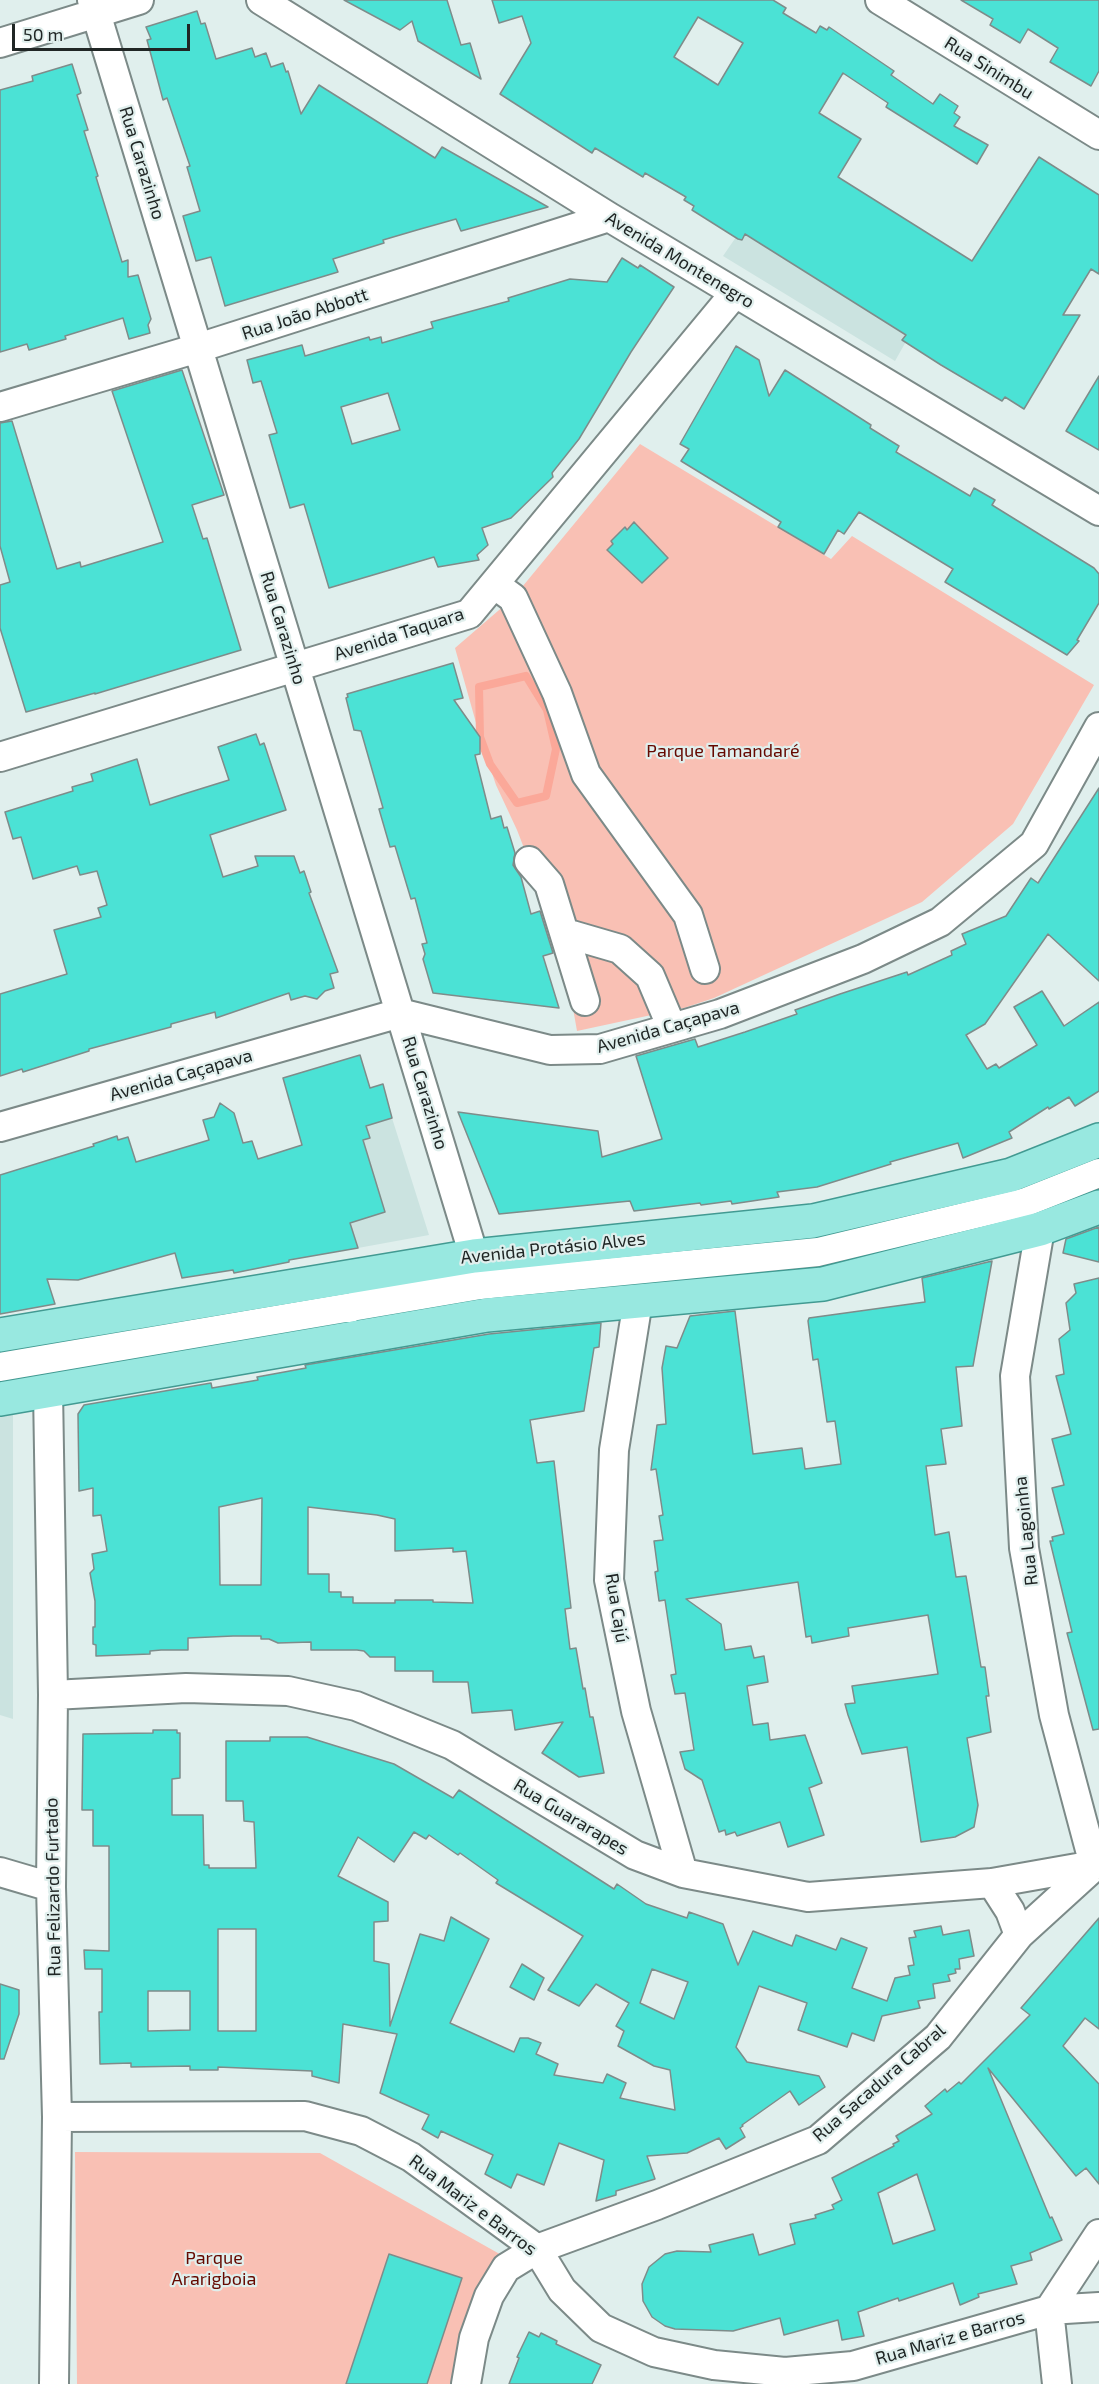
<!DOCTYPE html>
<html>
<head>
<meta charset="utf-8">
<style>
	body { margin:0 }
	#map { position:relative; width:1099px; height:2384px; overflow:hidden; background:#e0efed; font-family:"Exo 2",sans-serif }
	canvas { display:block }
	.scale { position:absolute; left:12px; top:24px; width:178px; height:27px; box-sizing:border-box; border:3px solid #202625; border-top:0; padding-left:8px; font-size:18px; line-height:21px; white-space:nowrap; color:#202625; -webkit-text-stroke:4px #e0efed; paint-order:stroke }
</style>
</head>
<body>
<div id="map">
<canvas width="1099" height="2384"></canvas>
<div class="scale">50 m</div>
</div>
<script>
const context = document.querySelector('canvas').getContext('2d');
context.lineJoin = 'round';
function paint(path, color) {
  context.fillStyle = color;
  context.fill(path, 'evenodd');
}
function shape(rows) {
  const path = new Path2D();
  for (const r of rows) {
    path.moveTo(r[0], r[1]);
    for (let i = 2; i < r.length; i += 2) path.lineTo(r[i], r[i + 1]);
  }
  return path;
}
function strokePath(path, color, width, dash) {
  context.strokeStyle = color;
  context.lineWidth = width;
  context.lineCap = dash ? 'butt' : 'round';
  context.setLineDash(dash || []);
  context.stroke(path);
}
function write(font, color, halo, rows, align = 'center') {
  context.font = font + ' "Exo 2",sans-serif';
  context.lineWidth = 4.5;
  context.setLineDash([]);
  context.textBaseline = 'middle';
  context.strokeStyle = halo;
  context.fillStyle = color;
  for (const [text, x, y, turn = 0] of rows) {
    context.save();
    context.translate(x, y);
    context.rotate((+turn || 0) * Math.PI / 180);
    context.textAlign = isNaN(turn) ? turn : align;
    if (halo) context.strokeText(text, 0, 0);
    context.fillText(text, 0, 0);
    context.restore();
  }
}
paint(shape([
	[794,153,955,255,895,361,723,256],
	[392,1118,429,1235,358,1248,324,1139],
	[13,1408,13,1719,0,1715,0,1411]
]), '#cbe3e0');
paint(shape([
	[640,444,831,559,852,536,1094,685,1013,824,922,902,714,998,684,1008,577,1031,568,980,529,861,517,830,496,785,480,737,455,648,513,598],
	[75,2152,320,2153,505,2257,462,2384,77,2384]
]), '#f9c0b4');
strokePath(shape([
	[526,676,547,710,556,749,546,796,517,803,490,764,480,737,479,687,526,676]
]), '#fba899', 8);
const building = shape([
	[344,0,447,0,461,45,470,43,481,79,418,41,412,21,400,30,344,0],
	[492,0,773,0,786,8,783,13,816,33,820,26,827,30,829,27,894,71,891,75,933,104,940,94,958,106,954,113,960,117,954,126,988,145,977,164,886,107,888,103,843,73,819,113,861,139,838,177,972,261,1039,157,1099,195,1099,274,1091,269,1063,315,1080,315,1024,409,1005,397,1002,401,941,365,902,340,906,335,745,234,742,240,738,239,692,210,694,206,684,200,686,197,645,173,643,177,595,148,592,153,500,94,531,43,522,16,499,23,492,0],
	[698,17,743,43,718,85,674,57,698,17],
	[961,0,1099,0,1099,71,1091,86,1050,62,1058,48,1028,29,1020,43,990,25,993,19,961,0],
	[197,11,201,24,205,23,216,59,252,48,255,57,266,53,271,67,283,63,286,72,288,71,301,114,319,85,435,158,442,147,548,207,461,231,456,219,417,230,383,240,384,243,333,259,338,272,225,306,211,257,196,261,183,216,200,211,187,167,190,166,167,98,163,100,147,40,151,39,146,27,197,11],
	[72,64,81,93,77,95,88,130,84,131,98,176,96,177,122,262,128,260,128,277,138,275,151,319,148,325,150,333,129,339,123,318,65,336,66,339,29,350,27,344,0,352,0,90,33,81,32,76,72,64],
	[622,258,638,268,640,265,674,287,631,352,579,439,552,473,553,477,511,518,482,528,488,545,477,555,479,560,438,567,434,557,329,588,304,504,290,508,269,435,277,433,261,381,253,383,247,360,302,345,305,356,369,337,370,340,381,337,382,343,433,328,431,322,509,301,508,298,570,279,607,282,622,258],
	[388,393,400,430,352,444,341,407,388,393],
	[736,346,759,360,769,396,785,370,871,425,870,428,899,446,896,452,970,496,974,488,995,500,992,505,1094,568,1099,574,1099,603,1077,640,1079,641,1067,655,945,582,953,569,859,512,844,534,838,530,824,554,778,527,781,522,681,461,689,449,680,444,736,346],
	[182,370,224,495,192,505,203,539,207,538,241,650,95,694,95,693,26,712,0,628,0,585,10,582,0,546,0,423,12,421,57,569,80,562,81,567,163,542,112,391,182,370],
	[1099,376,1099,450,1066,431,1099,376],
	[634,522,668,558,642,583,607,550,613,544,611,541,625,527,627,530,634,522],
	[453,663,463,698,454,700,480,737,480,754,475,755,491,819,501,816,504,828,507,827,515,853,513,865,521,877,531,914,540,911,553,953,543,956,559,1008,433,993,423,959,425,954,422,944,427,943,415,898,411,899,395,846,390,847,379,809,383,808,361,731,354,730,346,698,348,697,347,694,453,663],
	[256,734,260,745,264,743,286,810,210,835,223,877,258,866,255,856,294,856,300,873,304,871,311,892,309,893,338,972,330,974,334,988,325,991,317,999,305,996,291,1000,289,993,216,1018,215,1012,171,1024,171,1027,89,1049,89,1051,23,1072,22,1069,0,1076,0,994,67,974,54,930,101,917,98,908,107,905,97,871,80,875,77,866,33,879,21,837,13,839,5,812,73,791,72,787,93,781,91,774,137,759,150,805,184,794,229,780,218,747,256,734],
	[1099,788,1099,981,1048,934,985,1024,966,1035,987,1069,996,1064,999,1068,1037,1045,1014,1007,1042,991,1064,1026,1099,1002,1099,1091,1075,1106,1069,1097,1049,1109,1048,1107,1009,1132,1012,1138,963,1158,958,1143,890,1162,891,1164,817,1187,777,1192,779,1197,732,1204,731,1201,701,1205,700,1203,634,1211,630,1201,499,1214,458,1112,598,1131,602,1157,662,1139,636,1056,695,1039,698,1047,745,1032,797,1014,795,1010,840,994,907,972,908,975,952,955,951,951,966,944,962,934,1006,916,1031,878,1038,883,1099,788],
	[360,1055,370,1088,383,1084,392,1118,366,1126,370,1138,363,1140,385,1212,350,1223,358,1248,289,1260,289,1262,234,1273,233,1270,182,1278,175,1253,78,1280,47,1279,55,1304,0,1314,0,1175,94,1146,93,1144,117,1136,118,1140,128,1137,136,1162,209,1140,203,1120,214,1117,220,1103,234,1113,243,1143,252,1141,258,1159,302,1145,283,1078,360,1055],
	[1099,1227,1099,1262,1063,1253,1066,1239,1099,1227],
	[992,1261,973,1366,956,1367,962,1426,941,1429,946,1464,926,1466,935,1535,949,1532,956,1577,966,1576,981,1667,985,1667,989,1696,986,1696,991,1732,967,1738,978,1805,974,1827,955,1837,921,1842,907,1747,862,1754,848,1715,845,1704,855,1703,852,1686,938,1674,928,1615,848,1628,849,1636,812,1643,811,1636,806,1637,798,1582,686,1599,721,1624,725,1650,751,1646,754,1658,764,1656,768,1682,747,1686,753,1725,768,1723,770,1740,805,1735,822,1783,809,1788,824,1835,788,1847,780,1822,737,1836,735,1832,726,1835,725,1830,719,1832,702,1780,685,1769,680,1752,694,1750,685,1693,675,1694,671,1675,676,1674,665,1600,659,1601,655,1572,658,1571,654,1541,663,1540,659,1516,663,1515,656,1469,651,1470,657,1425,666,1424,662,1368,666,1346,677,1348,690,1316,735,1311,753,1454,802,1448,805,1469,841,1464,835,1421,827,1422,818,1359,813,1360,808,1321,809,1318,925,1302,922,1278,992,1261],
	[1099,1278,1099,1729,1093,1730,1067,1633,1072,1632,1050,1541,1053,1541,1052,1537,1064,1534,1052,1488,1064,1485,1052,1439,1071,1434,1056,1376,1064,1374,1059,1339,1070,1330,1066,1303,1076,1293,1074,1284,1099,1278],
	[601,1323,599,1347,594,1348,584,1411,530,1420,537,1463,554,1461,571,1608,565,1609,570,1649,576,1648,583,1689,585,1688,590,1717,593,1717,604,1773,579,1777,542,1753,563,1722,515,1730,512,1710,472,1713,468,1682,433,1682,433,1671,395,1671,395,1657,370,1657,364,1651,357,1650,311,1650,311,1642,278,1643,269,1639,261,1639,261,1636,233,1636,188,1638,188,1650,161,1650,150,1651,150,1654,96,1656,96,1645,93,1644,93,1627,95,1627,95,1601,90,1573,94,1569,92,1554,107,1551,101,1515,93,1516,93,1488,79,1491,78,1414,84,1405,211,1383,212,1388,258,1380,257,1377,306,1368,305,1365,489,1334,601,1323],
	[262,1498,261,1585,220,1585,219,1507,262,1498],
	[308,1507,377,1515,395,1519,395,1551,453,1548,453,1552,466,1551,473,1603,433,1602,433,1600,395,1600,395,1603,353,1603,353,1597,341,1597,341,1592,329,1592,329,1574,308,1574,308,1507],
	[153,1730,177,1730,177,1733,180,1733,180,1778,172,1779,172,1815,203,1815,204,1865,209,1865,209,1868,256,1868,254,1822,244,1821,243,1801,226,1801,226,1741,270,1741,270,1737,307,1737,394,1764,453,1798,459,1790,614,1889,617,1884,646,1904,687,1918,689,1912,723,1924,738,1965,753,1931,792,1946,796,1935,836,1950,841,1938,867,1948,852,1988,887,2001,895,1978,910,1975,908,1966,914,1965,909,1938,916,1937,914,1931,941,1926,943,1935,969,1930,974,1956,959,1959,960,1969,955,1969,956,1973,948,1975,950,1981,933,1984,935,1998,918,2001,920,2008,882,2016,874,2041,852,2033,847,2047,798,2030,807,2003,759,1986,736,2047,747,2062,819,2076,825,2087,799,2105,790,2091,742,2125,743,2126,740,2128,745,2137,726,2149,719,2138,687,2153,647,2156,655,2179,616,2191,616,2195,596,2201,604,2160,559,2143,544,2185,517,2174,511,2188,485,2174,493,2155,441,2131,438,2138,422,2129,429,2115,380,2093,397,2034,343,2024,339,2083,312,2076,312,2071,218,2067,218,2070,190,2070,190,2066,131,2067,131,2063,100,2064,99,2012,102,2012,102,1969,85,1969,84,1950,109,1951,109,1846,93,1846,93,1810,82,1810,83,1734,153,1733,153,1730],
	[414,1832,426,1839,429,1835,458,1855,460,1853,498,1880,496,1883,583,1936,548,1990,579,2006,596,1984,629,2003,616,2026,624,2031,618,2046,654,2066,670,2070,675,2110,620,2098,626,2083,607,2074,603,2083,554,2075,558,2064,536,2054,541,2043,528,2038,520,2038,514,2052,450,2023,489,1939,451,1917,444,1941,420,1934,390,2026,389,1964,374,1961,374,1922,388,1921,388,1902,338,1876,358,1837,394,1862,414,1832],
	[218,1929,256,1929,256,2031,218,2031,218,1929],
	[652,1969,688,1982,674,2019,640,2003,652,1969],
	[148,1991,190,1991,190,2030,148,2031,148,1991],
	[1099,1918,1099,2029,1085,2018,1063,2046,1099,2084,1099,2184,1086,2168,1076,2176,988,2068,1050,2218,1052,2217,1062,2240,1030,2253,1032,2260,1011,2266,1017,2284,978,2294,979,2297,960,2305,953,2283,899,2301,898,2298,858,2312,864,2336,842,2340,838,2320,784,2335,780,2318,733,2331,675,2329,665,2326,652,2317,643,2301,642,2284,649,2267,665,2254,677,2251,711,2252,709,2245,753,2234,759,2255,795,2244,790,2224,816,2218,815,2215,834,2209,832,2205,842,2200,832,2178,894,2146,893,2144,899,2141,896,2136,932,2114,925,2106,945,2089,947,2092,959,2082,961,2084,1030,2015,1021,2008,1099,1918],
	[917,2174,935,2230,893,2244,878,2193,917,2174],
	[522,1964,544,1978,534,2000,510,1987,522,1964],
	[0,1984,19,1990,19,2014,4,2059,0,2059,0,1984],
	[389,2254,462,2278,427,2384,346,2384,389,2254],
	[529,2332,539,2337,541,2333,557,2341,556,2344,601,2365,592,2384,509,2384,519,2358,517,2357,529,2332]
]);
paint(building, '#4be2d5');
strokePath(building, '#7e8c8a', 1.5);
const minor = shape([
	[92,0,474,1256,350,1308],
	[261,0,609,217,1099,511],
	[880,0,1099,135],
	[0,43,139,0],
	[0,407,198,348,609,217],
	[494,584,513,598,557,693,586,774,688,915,705,969],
	[0,757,469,614,735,293],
	[529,861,549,884,585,1001],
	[565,933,620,949,650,976,672,1028],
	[0,1127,400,1013,550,1050,600,1049,720,1014,863,959,940,922,1034,844,1099,727],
	[1040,1229,1015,1376,1024,1548,1054,1715,1094,1865],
	[638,1301,614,1450,609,1580,636,1711,683,1873],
	[0,1367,480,1285,818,1252,1026,1202,1099,1173],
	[48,1390,53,1695,51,1887,57,2117,54,2384],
	[53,1695,186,1688,288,1691,356,1706,452,1745,635,1855,683,1873,808,1897,992,1883,1094,1865],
	[0,1872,51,1887],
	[992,1883,1010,1911,1019,1935],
	[57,2117,305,2116,361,2131,411,2157,537,2249,562,2290,601,2328,654,2352,714,2365,785,2372,853,2366,1049,2310,1099,2307],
	[466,2384,474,2338,489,2296,506,2268,537,2249,657,2205,818,2140,938,2037,1019,1935,1097,1864],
	[1057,2384,1049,2310,1099,2234]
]);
const major = shape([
	[0,1335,474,1256,813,1221,1011,1175,1099,1140],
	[0,1399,487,1315,823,1284,1040,1229,1099,1207]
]);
strokePath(minor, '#7c8a88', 32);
strokePath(major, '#429a92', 36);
strokePath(minor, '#fff', 28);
strokePath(major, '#98e8e0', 33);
write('18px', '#202625', '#e0efed', [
	["Rua Sinimbu",989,68,32],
	["Rua Carazinho",142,163,73],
	["Avenida Montenegro",680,260,31],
	["Rua João Abbott",305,314,-18],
	["Rua Carazinho",283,628,73],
	["Avenida Taquara",399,634,-18],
	["Avenida Caçapava",668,1027,-16],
	["Avenida Caçapava",181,1075,-16],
	["Rua Carazinho",425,1093,73],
	["Avenida Protásio Alves",553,1248,-6],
	["Rua Lagoinha",1026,1531,-96],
	["Rua Cajú",617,1608,81],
	["Rua Guararapes",571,1817,31],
	["Rua Felizardo Furtado",53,1887,-91],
	["Rua Sacadura Cabral",879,2083,-41],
	["Rua Mariz e Barros",473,2205,37],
	["Rua Mariz e Barros",950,2338,-16]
]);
write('18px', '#650900', '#e0efed', [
	["Parque Tamandaré",723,751],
	["Parque",214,2258],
	["Ararigboia",214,2279]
]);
</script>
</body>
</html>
